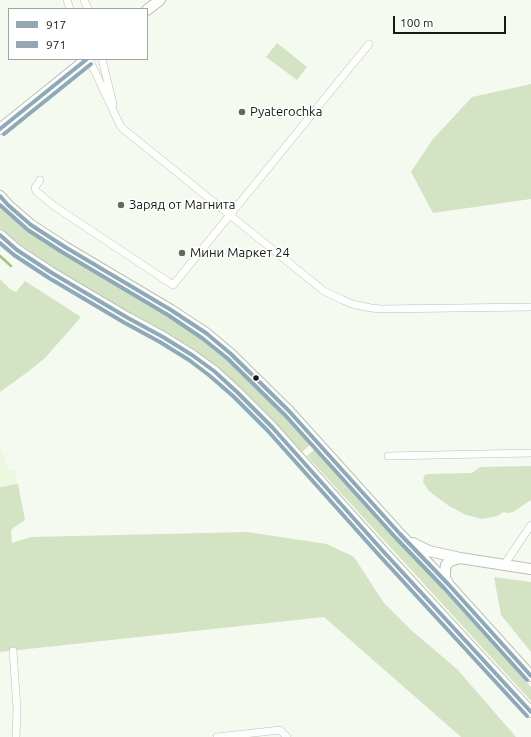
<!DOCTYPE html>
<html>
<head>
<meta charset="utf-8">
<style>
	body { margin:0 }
	#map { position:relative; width:531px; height:737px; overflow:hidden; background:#f5faf1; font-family:Ubuntu,sans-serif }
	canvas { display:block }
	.legend { position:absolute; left:8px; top:8px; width:140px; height:52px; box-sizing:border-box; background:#fff; border:1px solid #a2a49f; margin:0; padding:5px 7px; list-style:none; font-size:12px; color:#161b10 }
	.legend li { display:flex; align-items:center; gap:8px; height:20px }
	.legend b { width:20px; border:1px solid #a2a49f }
	.scale { position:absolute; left:393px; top:16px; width:113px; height:18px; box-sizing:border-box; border:2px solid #161b10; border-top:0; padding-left:5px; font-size:12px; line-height:14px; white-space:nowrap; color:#161b10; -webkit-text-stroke:3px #fff; paint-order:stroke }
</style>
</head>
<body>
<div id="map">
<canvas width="531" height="737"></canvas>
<ul class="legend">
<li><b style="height:5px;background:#8ea9b7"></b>917</li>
<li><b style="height:5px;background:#8ea9b7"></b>971</li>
</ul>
<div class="scale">100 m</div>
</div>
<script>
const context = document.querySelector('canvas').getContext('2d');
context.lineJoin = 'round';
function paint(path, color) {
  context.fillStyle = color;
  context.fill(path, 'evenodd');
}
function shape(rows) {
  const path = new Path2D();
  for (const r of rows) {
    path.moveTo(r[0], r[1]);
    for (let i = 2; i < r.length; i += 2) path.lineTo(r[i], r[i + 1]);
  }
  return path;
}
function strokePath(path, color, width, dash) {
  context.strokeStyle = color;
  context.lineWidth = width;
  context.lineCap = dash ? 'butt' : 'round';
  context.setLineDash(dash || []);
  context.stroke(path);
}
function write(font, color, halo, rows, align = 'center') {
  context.font = font + ' Ubuntu,sans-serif';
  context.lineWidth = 3;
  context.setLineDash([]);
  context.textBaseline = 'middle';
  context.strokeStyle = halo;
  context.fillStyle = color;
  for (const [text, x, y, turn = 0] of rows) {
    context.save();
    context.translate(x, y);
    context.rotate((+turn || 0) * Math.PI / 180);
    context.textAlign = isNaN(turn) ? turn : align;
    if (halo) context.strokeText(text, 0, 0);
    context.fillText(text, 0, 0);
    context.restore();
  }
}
paint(shape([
	[0,448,3,452,7,468,15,470,18,484,0,487]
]), '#ecf8e0');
paint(shape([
	[277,43,307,67,297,80,266,57],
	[531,84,531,199,433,213,411,172,433,139,472,97],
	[0,203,202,336,230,358,256,383,312,443,302,452,276,424,240,388,99,296,57,271,22,246,0,228],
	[0,279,10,289,16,292,25,281,81,317,45,358,29,371,0,392],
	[315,449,480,630,531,687,531,701,307,456],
	[531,466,531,500,513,512,507,513,504,512,497,516,482,519,466,515,449,506,429,491,423,482,424,476,426,474,472,473,480,467],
	[18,484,25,520,13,528,11,531,12,543,31,537,247,532,327,544,354,557,384,603,411,630,457,669,516,737,461,737,324,617,0,652,0,487],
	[494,577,531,582,531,652,501,615]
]), '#d3e3c4');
strokePath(shape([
	[0,256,11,266]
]), '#a6c287', 2.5);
const street = shape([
	[67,0,70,9],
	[84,0,88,9],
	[89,59,119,123,122,128,324,291,343,300,352,304,371,308,381,309,531,307],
	[102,59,113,104],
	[40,180,35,188,36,191,54,206,173,285,369,44],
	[388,456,531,453],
	[504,565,531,525],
	[13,651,17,709,16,737],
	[217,737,280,730,287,737]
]);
const secondary = shape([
	[147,10,160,0],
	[0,129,87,59],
	[0,196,8,205,31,225,65,247,171,310,206,333,231,354,289,411,317,442,400,534,449,585,531,676],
	[0,235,17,250,52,273,128,318,163,337,192,355,214,371,237,392,272,427,382,550,531,712],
	[413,543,429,551,460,558,531,569],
	[448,583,445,578,445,571,446,565,450,561,460,558]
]);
strokePath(street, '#bbc0b7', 8);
strokePath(secondary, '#bbc0b7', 12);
strokePath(street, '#fefefd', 7);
strokePath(secondary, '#fefefd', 10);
strokePath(shape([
	[0,129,87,59],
	[0,196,8,205,31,225,65,247,171,310,206,333,231,354,289,411,400,534,449,585,531,676],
	[0,235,17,250,52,273,128,318,163,337,192,355,214,371,237,392,272,427,382,550,531,712]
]), '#8ea9b7', 4);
strokePath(shape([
	[4,134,91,64],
	[0,205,28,230,62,252,168,315,202,338,227,358,285,415,396,538,445,589,527,680],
	[0,243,14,255,49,278,125,323,160,342,189,360,210,376,233,396,268,431,378,554,527,716]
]), '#8ea9b7', 4);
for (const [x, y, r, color] of [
	[242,112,4,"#64695f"],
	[121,205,4,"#64695f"],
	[182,253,4,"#64695f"],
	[256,378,3.5,"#161b10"]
]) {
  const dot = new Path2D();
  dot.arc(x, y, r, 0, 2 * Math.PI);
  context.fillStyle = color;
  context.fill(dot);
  strokePath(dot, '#fff', 1.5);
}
write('13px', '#161b10', '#fff', [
	["Pyaterochka",250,112],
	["Заряд от Магнита",129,205],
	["Мини Маркет 24",190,253]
], 'left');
</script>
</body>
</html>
